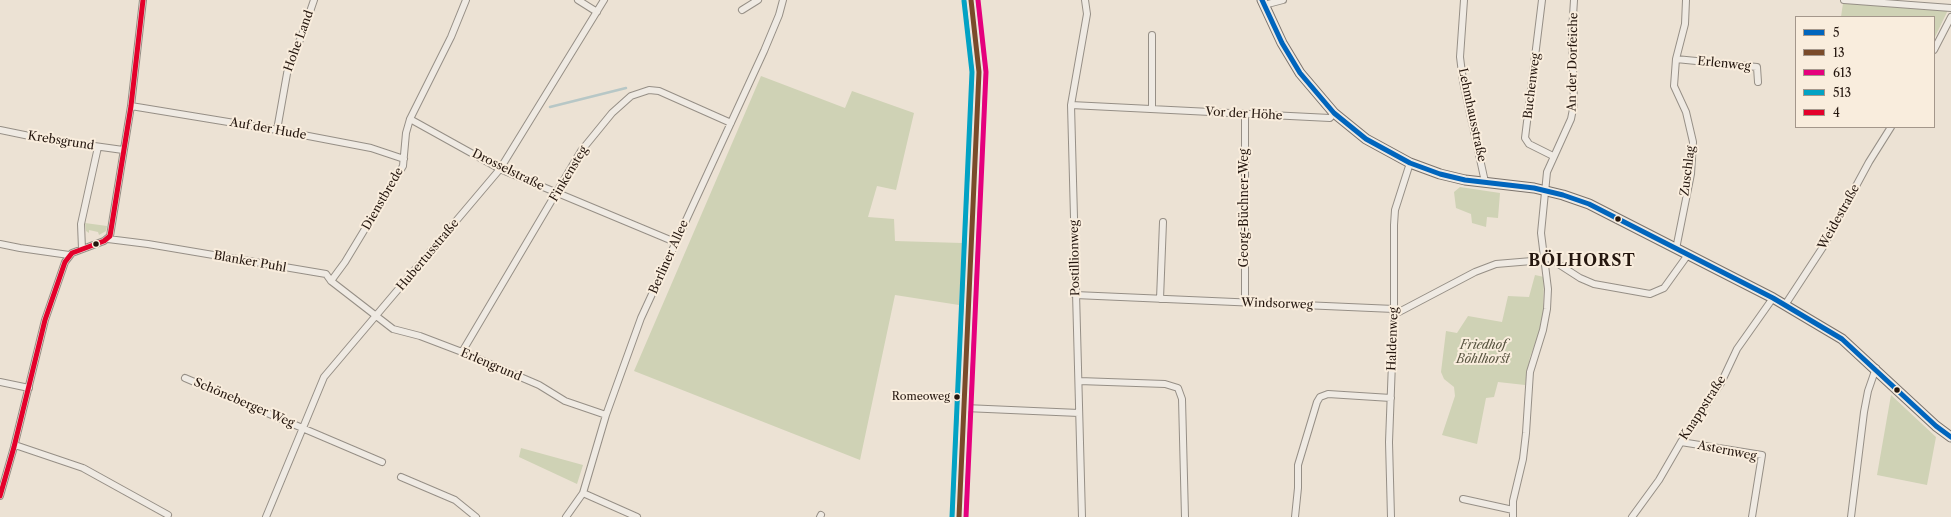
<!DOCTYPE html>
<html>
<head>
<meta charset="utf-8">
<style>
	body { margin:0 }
	#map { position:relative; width:1951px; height:517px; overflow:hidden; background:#ece2d4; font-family:"Libre Caslon Text",serif }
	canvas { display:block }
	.legend { position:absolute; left:1795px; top:16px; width:140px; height:112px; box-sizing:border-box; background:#f9eddd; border:1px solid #a4978b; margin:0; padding:5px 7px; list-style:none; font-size:12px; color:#25170f }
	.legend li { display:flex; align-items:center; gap:8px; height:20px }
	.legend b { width:20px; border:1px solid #a4978b }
</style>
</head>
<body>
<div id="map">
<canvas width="1951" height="517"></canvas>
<ul class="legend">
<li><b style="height:5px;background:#0065bd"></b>5</li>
<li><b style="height:5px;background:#7a4b2a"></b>13</li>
<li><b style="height:5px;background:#e5007d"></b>613</li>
<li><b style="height:5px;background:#02a2c4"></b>513</li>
<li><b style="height:5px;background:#e4002b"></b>4</li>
</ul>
</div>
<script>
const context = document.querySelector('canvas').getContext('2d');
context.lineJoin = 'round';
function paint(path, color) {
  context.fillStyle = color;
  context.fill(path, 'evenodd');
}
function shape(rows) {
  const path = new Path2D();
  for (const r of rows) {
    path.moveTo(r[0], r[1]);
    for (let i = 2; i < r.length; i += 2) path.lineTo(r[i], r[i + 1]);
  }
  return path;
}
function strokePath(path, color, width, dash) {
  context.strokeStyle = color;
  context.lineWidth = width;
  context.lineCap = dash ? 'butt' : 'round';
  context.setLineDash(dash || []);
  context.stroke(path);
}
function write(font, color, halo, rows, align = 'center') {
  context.font = font + ' "Libre Caslon Text",serif';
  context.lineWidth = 4;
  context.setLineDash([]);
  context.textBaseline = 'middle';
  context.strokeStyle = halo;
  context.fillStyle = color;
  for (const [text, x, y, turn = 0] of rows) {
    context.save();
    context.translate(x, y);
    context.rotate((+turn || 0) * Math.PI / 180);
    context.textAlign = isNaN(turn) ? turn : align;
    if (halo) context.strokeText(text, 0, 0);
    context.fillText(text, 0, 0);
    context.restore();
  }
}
paint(shape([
	[1843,3,1948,10,1934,39,1934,17,1841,17],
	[761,76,845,108,852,91,914,113,896,190,877,186,868,217,894,219,895,241,962,243,959,305,895,295,860,460,634,371],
	[1460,187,1500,193,1498,218,1487,217,1486,227,1472,223,1471,214,1456,208,1454,192],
	[85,223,107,226,106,231,99,235,98,232,89,230,89,233,86,231],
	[1535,275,1544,277,1543,313,1540,331,1530,357,1525,385,1498,382,1494,397,1486,398,1477,444,1442,435,1455,396,1454,387,1444,379,1441,372,1446,331,1457,333,1468,316,1502,322,1508,296,1529,297],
	[1891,395,1936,437,1927,485,1877,475],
	[521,448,583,465,577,484,519,457]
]), '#cfd2b5');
strokePath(shape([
	[550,107,626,88]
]), '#b7c7c6', 2.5);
const street = shape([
	[578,0,597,12],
	[1464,0,1460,57,1463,81,1485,182],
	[1542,0,1525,138,1529,144,1553,156],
	[1844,0,1951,8],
	[1264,5,1283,0],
	[742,10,758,0],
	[1934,50,1951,17],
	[1676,59,1757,67,1758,82],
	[1071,105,1330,118,1334,113],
	[131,106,277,130,371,148,404,159],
	[1152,108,1152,35],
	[410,119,500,169,675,242],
	[0,130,44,139,123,150],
	[277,130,288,68,302,35,314,0],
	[108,239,148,244,326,274,331,281,393,329,420,336,462,352,539,385,565,401,606,415],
	[0,244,20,248,69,255],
	[82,249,81,224,98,147],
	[1676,249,1691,174,1693,142,1686,112,1674,86,1676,59,1685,24,1686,0],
	[1543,257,1549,258,1580,278,1594,284,1650,294,1664,288,1687,256],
	[331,281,345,262,403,166,406,133,410,119,451,37,466,0],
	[1075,295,1394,309],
	[1160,299,1163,222],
	[1245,302,1245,115],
	[1785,305,1823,247,1869,162,1891,127],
	[1394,313,1399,312,1475,272,1496,264,1544,260],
	[462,352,581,151,612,113,631,96,649,90,659,91,731,123],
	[185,378,382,462],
	[1079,381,1165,384,1178,388,1182,399,1185,517],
	[0,382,29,388],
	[965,408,1079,413],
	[1681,442,1762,455,1752,517],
	[15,445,83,468,168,515],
	[401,477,455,500,476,517],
	[583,493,637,517],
	[0,496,14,447,45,320,65,262,72,253,104,241,110,236,131,106,143,0],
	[1463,499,1513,510],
	[266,517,324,377,500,169,604,0],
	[566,517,583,493,606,415,641,318,764,51,779,15,783,0],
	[820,517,821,515],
	[1082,517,1071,105,1087,14,1085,0],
	[1295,517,1298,488,1298,465,1317,402,1320,397,1328,394,1391,398],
	[1391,517,1389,442,1394,309,1394,225,1395,210,1410,163],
	[1513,517,1513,501,1523,459,1526,433,1530,372,1543,330,1547,309,1548,289,1541,233,1547,172,1571,119,1574,104,1572,32,1574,0],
	[1632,517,1659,480,1681,442,1721,383,1737,349,1773,298],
	[1851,517,1864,412,1868,391,1876,368]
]);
const secondary = shape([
	[1262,0,1282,43,1300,73,1334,113,1366,139,1410,163,1440,174,1465,180,1534,188,1563,195,1589,204,1773,298,1842,339,1936,426,1951,437]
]);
const primary = shape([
	[959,517,979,72,971,0]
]);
strokePath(street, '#968f86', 8);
strokePath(secondary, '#7b736c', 11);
strokePath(primary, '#7b736c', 12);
strokePath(street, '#efeae3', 6);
strokePath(secondary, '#efeae3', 9);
strokePath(primary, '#ede6de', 10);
strokePath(shape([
	[1262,0,1282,43,1300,73,1334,113,1366,139,1410,163,1440,174,1465,180,1534,188,1563,195,1589,204,1773,298,1842,339,1936,426,1951,437]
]), '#0065bd', 5);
strokePath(shape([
	[959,517,979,72,971,0]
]), '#7a4b2a', 5);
strokePath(shape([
	[966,517,986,72,978,0]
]), '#e5007d', 5);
strokePath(shape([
	[952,517,972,72,964,1]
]), '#02a2c4', 5);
strokePath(shape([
	[0,496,14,447,45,320,65,262,72,253,104,241,110,236,131,106,143,0]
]), '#e4002b', 5);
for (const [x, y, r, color] of [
	[1618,219,3.5,"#25170f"],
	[96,244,3.5,"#25170f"],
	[1897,390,3.5,"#25170f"],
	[957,397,3.5,"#25170f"]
]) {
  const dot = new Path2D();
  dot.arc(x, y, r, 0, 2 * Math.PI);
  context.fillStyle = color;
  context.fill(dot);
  strokePath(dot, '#f9eddd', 1.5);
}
write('11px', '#25170f', '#f9eddd', [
	["Romeoweg",950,397]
], 'right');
write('12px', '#25170f', '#f9eddd', [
	["Hohe Land",299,41,-70],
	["An der Dorfeiche",1573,62,-89],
	["Erlenweg",1724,64,6],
	["Buchenweg",1532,86,-83],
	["Vor der Höhe",1244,114,3],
	["Lehmhausstraße",1472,115,78],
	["Auf der Hude",268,129,10],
	["Krebsgrund",61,141,9],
	["Drosselstraße",508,170,26],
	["Zuschlag",1688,171,-83],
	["Finkensteg",569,174,-59],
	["Dienstbrede",383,199,-60],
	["Georg-Büchner-Weg",1245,208,-90],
	["Weidestraße",1839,217,-61],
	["Hubertusstraße",428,255,-50],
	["Berliner Allee",669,257,-66],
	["Postillionweg",1075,258,-91],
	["Blanker Puhl",250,262,10],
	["Windsorweg",1277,304,2],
	["Haldenweg",1393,339,-88],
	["Erlengrund",491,365,23],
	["Schöneberger Weg",244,403,23],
	["Knappstraße",1703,408,-57],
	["Asternweg",1727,451,11]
]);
write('italic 12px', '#585440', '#f9eddd', [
	["Friedhof",1483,346],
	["Böhlhorst",1483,360]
]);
context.letterSpacing = '1px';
write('bold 16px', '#25170f', '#f9eddd', [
	["BÖLHORST",1582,261]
]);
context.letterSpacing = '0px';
</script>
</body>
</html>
